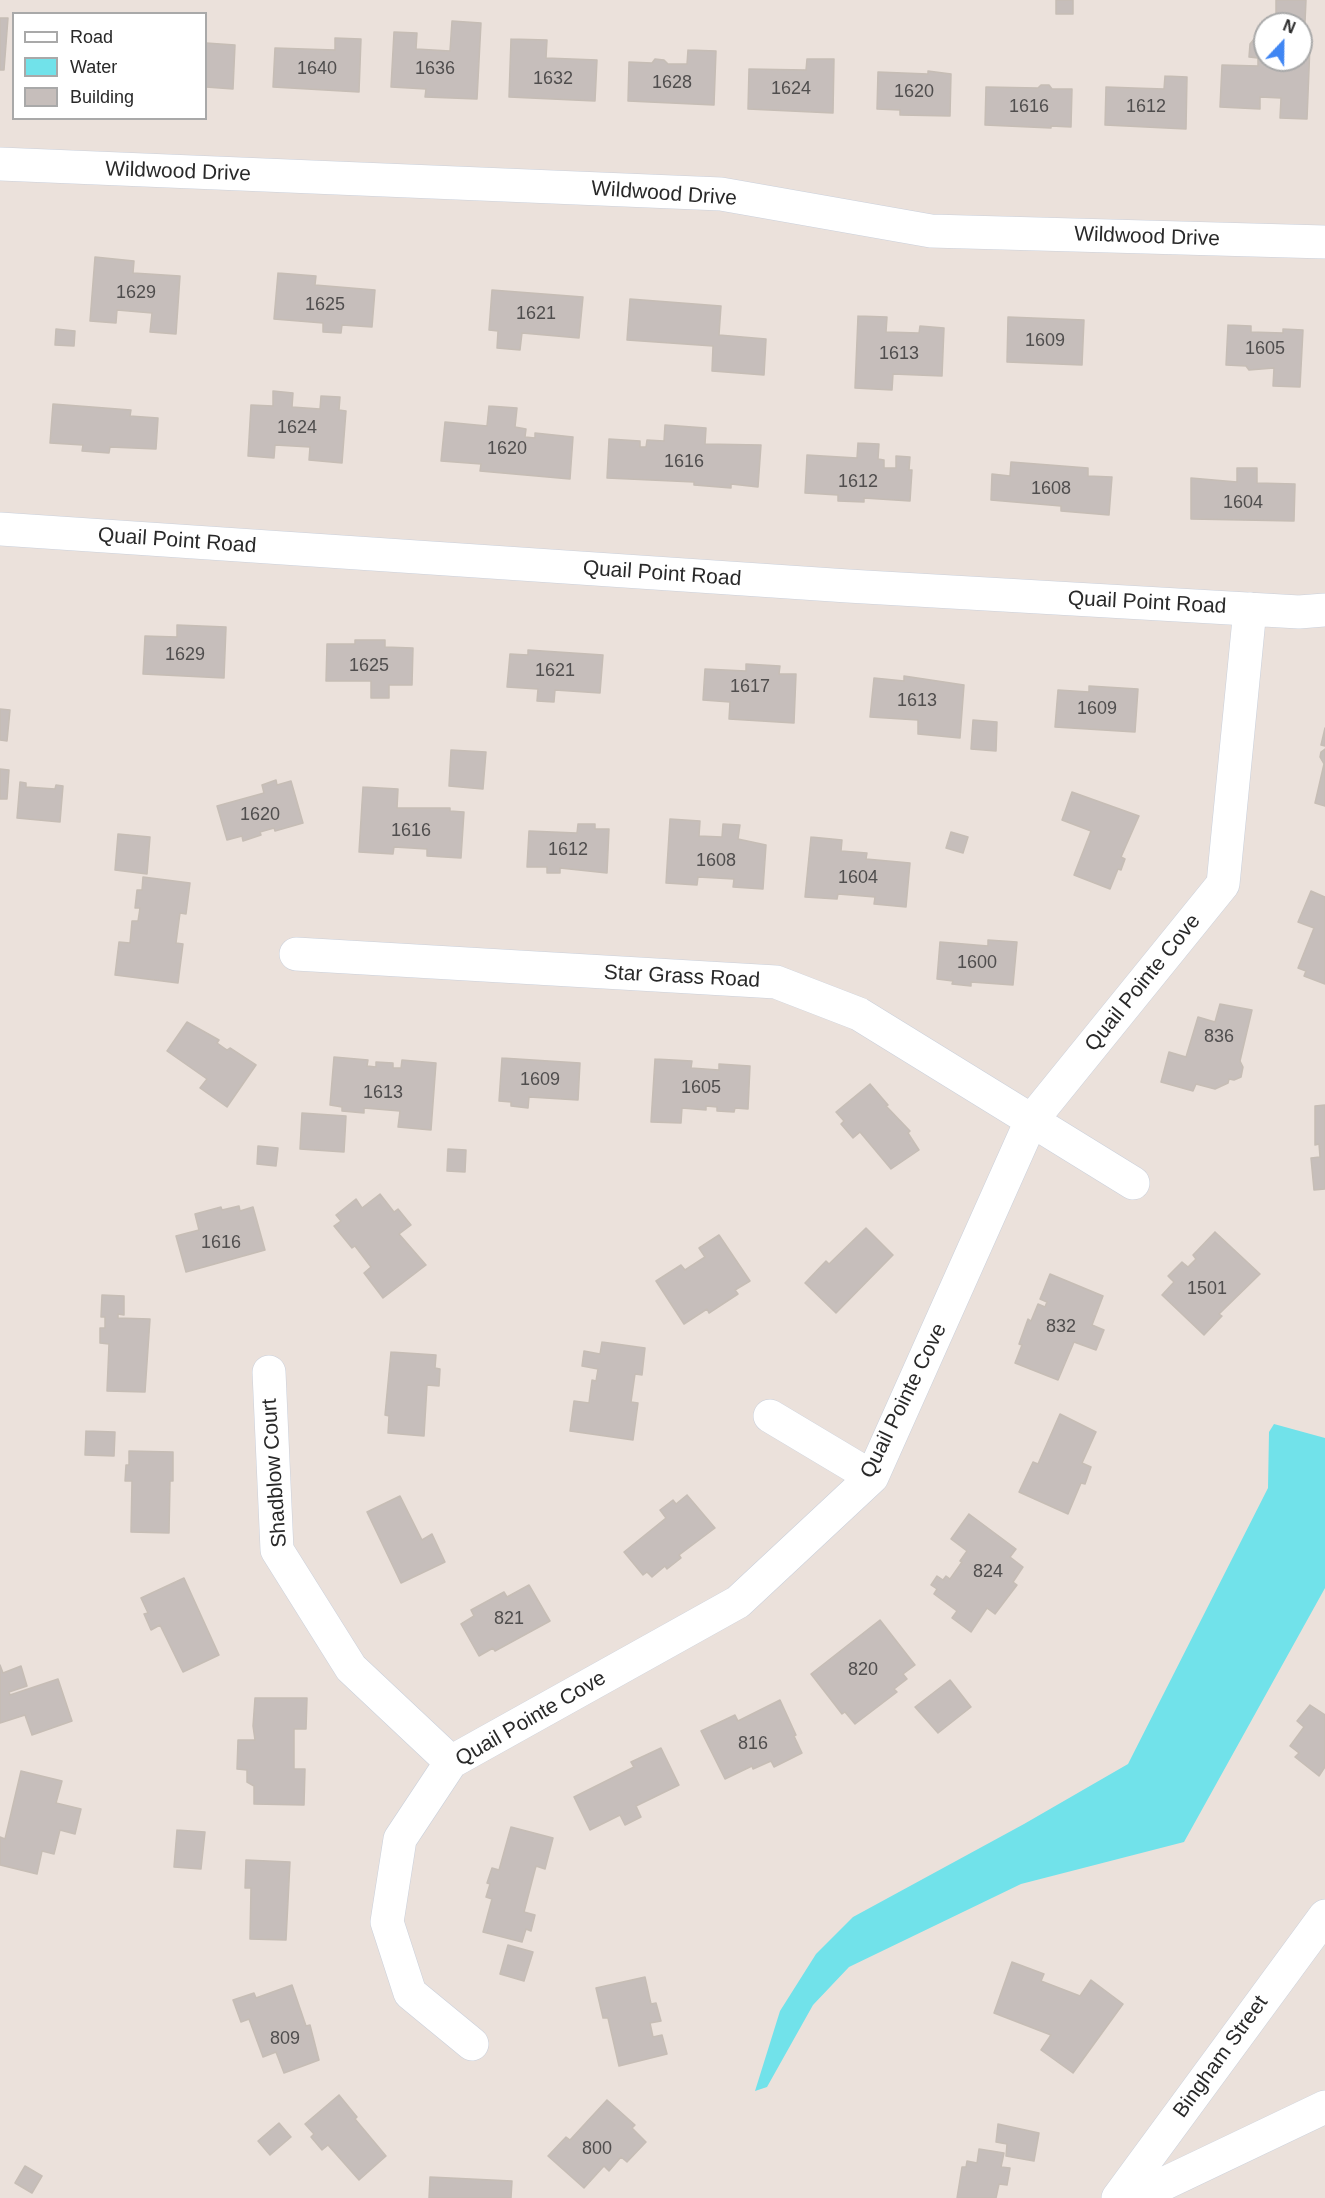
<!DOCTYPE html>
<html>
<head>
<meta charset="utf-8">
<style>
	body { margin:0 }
	#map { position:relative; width:1325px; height:2198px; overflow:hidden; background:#ebe1db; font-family:Helvetica,sans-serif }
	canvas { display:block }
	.legend { position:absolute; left:12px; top:12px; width:195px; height:108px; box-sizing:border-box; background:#fff; border:2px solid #a9a9a9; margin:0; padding:8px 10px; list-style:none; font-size:18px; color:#292929 }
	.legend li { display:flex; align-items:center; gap:12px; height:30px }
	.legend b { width:30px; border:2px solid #a9a9a9 }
	.north { position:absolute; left:1253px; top:12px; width:60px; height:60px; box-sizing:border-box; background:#fff; border:2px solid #a9a9a9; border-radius:50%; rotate:22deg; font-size:16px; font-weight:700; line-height:24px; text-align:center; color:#292929 }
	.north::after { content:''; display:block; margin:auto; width:21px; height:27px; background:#4086f3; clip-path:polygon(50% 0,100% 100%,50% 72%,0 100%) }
</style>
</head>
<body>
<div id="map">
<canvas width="1325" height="2198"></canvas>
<ul class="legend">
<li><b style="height:8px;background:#fff"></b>Road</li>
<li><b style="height:16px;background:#71e2ea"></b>Water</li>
<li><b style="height:16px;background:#c6bebb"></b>Building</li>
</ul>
<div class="north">N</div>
</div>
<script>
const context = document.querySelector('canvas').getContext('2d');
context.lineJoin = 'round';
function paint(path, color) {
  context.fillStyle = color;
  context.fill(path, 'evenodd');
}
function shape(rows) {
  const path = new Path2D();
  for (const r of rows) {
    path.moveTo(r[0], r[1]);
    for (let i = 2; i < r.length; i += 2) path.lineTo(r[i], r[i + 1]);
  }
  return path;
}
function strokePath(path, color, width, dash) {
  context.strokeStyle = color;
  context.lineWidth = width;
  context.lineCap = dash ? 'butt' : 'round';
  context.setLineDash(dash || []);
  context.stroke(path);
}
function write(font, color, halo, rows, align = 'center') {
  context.font = font + ' Helvetica,sans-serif';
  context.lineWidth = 5;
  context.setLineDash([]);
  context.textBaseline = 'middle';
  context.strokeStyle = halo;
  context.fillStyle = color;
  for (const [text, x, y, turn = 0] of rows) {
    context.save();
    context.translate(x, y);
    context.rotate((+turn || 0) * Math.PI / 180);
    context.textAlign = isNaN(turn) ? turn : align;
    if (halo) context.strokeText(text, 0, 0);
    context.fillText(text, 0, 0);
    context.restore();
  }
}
paint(shape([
	[1274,1424,1325,1438,1325,1588,1184,1842,1021,1884,849,1967,813,2005,767,2087,755,2091,780,2011,816,1954,853,1917,1024,1824,1128,1764,1268,1488,1269,1432]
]), '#71e2ea');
const building = shape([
	[1056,0,1073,0,1073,14,1056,14,1056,0],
	[1276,0,1306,0,1304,45,1310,45,1307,119,1280,118,1281,98,1260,97,1260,109,1220,107,1222,65,1258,66,1258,58,1249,57,1250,44,1259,33,1265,33,1265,60,1301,60,1301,24,1276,24,1276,0],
	[0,18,8,18,4,70,0,70,0,18],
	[452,21,481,23,477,99,425,97,426,89,391,87,394,32,417,33,416,49,450,51,452,21],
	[335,38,361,39,359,92,273,87,275,48,335,50,335,38],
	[511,39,547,40,546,58,597,60,595,101,509,97,511,39],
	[206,43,235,45,233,89,206,87,206,43],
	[688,50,716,51,714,105,628,101,629,62,652,63,655,59,664,60,668,64,687,64,688,50],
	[807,59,834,59,833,113,748,109,749,69,806,70,807,59],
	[928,71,951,74,950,116,900,115,900,110,877,109,878,72,928,74,928,71],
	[1165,76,1187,77,1186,129,1105,125,1106,87,1164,89,1165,76],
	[1041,85,1049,85,1052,89,1072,89,1071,127,1051,126,1051,128,985,125,986,87,1038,88,1041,85],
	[95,257,134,261,133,273,180,276,176,334,150,332,152,313,117,310,116,323,90,321,95,257],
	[278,273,316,276,315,285,375,290,372,327,342,325,341,333,323,332,323,323,274,319,278,273],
	[492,290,583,297,579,338,522,333,520,350,497,348,498,331,489,330,492,290],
	[630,299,721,306,719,335,766,339,764,375,712,371,713,346,627,340,630,299],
	[858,316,887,317,886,332,919,333,920,326,944,328,942,376,893,374,892,390,855,388,858,316],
	[1008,317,1084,320,1082,365,1007,362,1008,317],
	[1228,325,1251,326,1251,332,1283,333,1283,329,1303,330,1300,387,1273,386,1274,368,1249,370,1246,366,1226,365,1228,325],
	[56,329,75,331,74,346,55,345,56,329],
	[273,391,293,393,292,407,320,409,321,396,340,397,339,410,346,411,342,463,309,460,310,447,275,445,274,458,248,456,251,405,273,406,273,391],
	[53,404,131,410,130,416,158,418,156,449,110,447,109,453,82,451,83,445,50,443,53,404],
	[489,406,517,408,515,427,526,429,525,437,535,438,535,433,573,437,570,479,480,471,481,464,441,461,445,422,487,426,489,406],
	[665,425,706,428,705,444,761,445,758,487,731,484,731,488,694,485,694,482,607,478,609,439,640,441,640,447,646,447,647,440,664,441,665,425],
	[858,443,879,444,878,459,884,460,884,468,896,468,896,456,910,457,909,470,912,470,910,501,864,498,864,502,838,501,838,495,805,493,807,455,857,458,858,443],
	[1011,462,1088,468,1088,476,1112,477,1109,515,1061,511,1061,506,991,500,992,474,1010,476,1011,462],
	[1237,468,1257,468,1257,483,1295,484,1294,521,1191,519,1191,478,1237,482,1237,468],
	[177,625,226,627,224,678,143,674,145,636,177,637,177,625],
	[355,640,385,640,385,647,413,648,412,685,389,685,389,698,371,698,371,681,326,681,327,644,355,644,355,640],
	[528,650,603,655,600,693,555,690,554,702,537,701,538,689,507,687,510,654,528,655,528,650],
	[746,664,780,666,779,674,796,674,794,723,729,719,730,702,703,700,705,669,746,671,746,664],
	[904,676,964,685,960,738,918,734,918,720,870,717,874,678,904,681,904,676],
	[1089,686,1138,689,1135,732,1055,727,1058,690,1089,692,1089,686],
	[0,709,10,710,7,741,0,740,0,709],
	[973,720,997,722,996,751,971,749,973,720],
	[1325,728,1325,746,1321,745,1325,728],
	[1325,749,1325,806,1315,803,1324,764,1320,757,1321,752,1325,749],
	[451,750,486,752,483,789,449,786,451,750],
	[0,769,9,770,7,799,0,799,0,769],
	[276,780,277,785,291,781,303,823,275,831,274,828,260,832,261,835,243,841,242,836,227,840,217,806,264,793,262,785,276,780],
	[20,782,26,783,26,787,55,789,56,785,63,786,60,822,17,818,20,782],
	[363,787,398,789,397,808,450,808,450,811,464,812,461,858,427,856,427,849,394,847,393,854,359,852,363,787],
	[1072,792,1139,816,1121,857,1125,859,1121,870,1118,869,1110,889,1074,875,1091,831,1062,820,1072,792],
	[670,819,700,821,699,836,722,837,723,824,740,825,738,839,766,845,763,889,733,887,734,879,698,877,697,885,666,883,670,819],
	[578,824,595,824,595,829,609,829,607,873,560,868,560,873,547,873,547,867,527,867,529,831,577,833,578,824],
	[951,832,968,837,963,853,946,848,951,832],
	[118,834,150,837,147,874,115,870,118,834],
	[811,837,842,840,841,851,867,853,866,859,910,863,906,907,874,904,875,897,838,894,837,899,805,897,811,837],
	[143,877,190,883,186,914,180,913,176,943,183,944,178,983,115,975,119,942,130,943,132,921,138,921,140,908,135,908,137,890,142,890,143,877],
	[1311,891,1325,897,1325,984,1304,976,1306,971,1298,968,1314,928,1298,922,1311,891],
	[988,940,1017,942,1013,985,971,982,971,986,952,984,953,981,937,979,940,942,988,946,988,940],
	[1220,1004,1252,1010,1240,1061,1243,1067,1241,1077,1234,1080,1229,1079,1228,1083,1215,1089,1196,1084,1193,1091,1161,1082,1169,1052,1186,1057,1198,1017,1215,1022,1220,1004],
	[187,1022,219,1040,217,1043,227,1050,230,1048,256,1065,227,1107,200,1088,207,1079,167,1051,187,1022],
	[334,1057,368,1060,367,1066,376,1067,376,1062,393,1063,393,1068,401,1068,402,1060,436,1063,431,1130,398,1127,400,1111,364,1108,364,1113,342,1111,342,1107,330,1105,334,1057],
	[502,1058,580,1063,578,1100,529,1097,528,1108,511,1106,511,1102,499,1101,502,1058],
	[655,1059,692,1061,691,1068,719,1070,719,1064,750,1066,748,1109,735,1108,734,1112,717,1111,717,1107,706,1106,706,1110,682,1108,681,1123,651,1122,655,1059],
	[870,1084,888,1105,886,1106,910,1131,908,1133,919,1150,891,1169,860,1132,853,1138,841,1124,844,1121,836,1112,870,1084],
	[1325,1105,1325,1189,1314,1190,1311,1158,1320,1157,1319,1144,1315,1145,1315,1106,1325,1105],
	[302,1113,346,1116,344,1152,300,1149,302,1113],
	[258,1146,278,1148,276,1166,257,1164,258,1146],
	[448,1149,466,1150,465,1172,447,1171,448,1149],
	[380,1194,394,1212,398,1209,411,1225,399,1234,426,1265,383,1298,364,1273,371,1267,355,1246,352,1248,334,1226,341,1221,336,1215,356,1199,362,1208,380,1194],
	[239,1206,240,1211,253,1207,265,1250,186,1272,176,1236,199,1230,195,1214,221,1207,222,1210,239,1206],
	[866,1228,893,1255,836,1313,805,1283,826,1261,829,1264,866,1228],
	[1215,1232,1260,1274,1219,1314,1222,1316,1204,1335,1162,1295,1174,1282,1168,1276,1182,1262,1188,1267,1196,1259,1193,1255,1215,1232],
	[719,1235,750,1281,735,1290,738,1294,709,1313,707,1309,684,1324,656,1281,681,1265,685,1270,705,1257,699,1248,719,1235],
	[1050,1274,1103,1296,1092,1325,1104,1330,1096,1350,1074,1342,1058,1380,1015,1363,1022,1345,1019,1344,1028,1319,1031,1321,1038,1304,1045,1307,1047,1302,1040,1299,1050,1274],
	[102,1295,124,1296,124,1315,118,1314,118,1318,150,1319,145,1392,107,1391,109,1344,100,1343,100,1328,105,1328,105,1317,101,1317,102,1295],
	[602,1342,645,1348,642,1375,635,1374,631,1402,638,1403,633,1440,570,1431,574,1401,589,1403,592,1380,596,1381,598,1369,582,1366,584,1351,600,1354,602,1342],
	[391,1352,436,1355,435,1368,440,1369,439,1386,427,1385,424,1436,388,1433,389,1416,385,1415,391,1352],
	[1060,1414,1096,1432,1082,1463,1091,1467,1085,1484,1081,1483,1068,1514,1019,1492,1033,1462,1038,1464,1060,1414],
	[86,1431,115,1432,114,1456,85,1455,86,1431],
	[129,1451,173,1452,173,1481,170,1481,169,1533,131,1532,132,1481,125,1481,126,1465,129,1465,129,1451],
	[687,1495,715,1528,679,1555,681,1558,667,1569,665,1566,652,1577,647,1572,643,1575,624,1552,666,1518,660,1510,673,1500,676,1504,687,1495],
	[400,1496,422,1540,432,1534,445,1562,401,1583,367,1512,400,1496],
	[969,1514,1016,1549,1010,1557,1023,1567,1013,1582,1017,1585,995,1614,987,1608,971,1632,952,1618,957,1611,934,1594,937,1589,931,1585,937,1576,943,1580,946,1576,950,1579,962,1562,960,1561,967,1551,951,1539,969,1514],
	[184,1578,219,1655,183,1672,160,1625,151,1630,144,1614,148,1613,141,1598,184,1578],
	[529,1585,550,1621,495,1651,493,1648,479,1656,461,1624,474,1616,471,1610,504,1592,507,1597,529,1585],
	[880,1620,915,1665,903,1674,907,1679,894,1689,897,1692,855,1724,845,1712,842,1714,811,1674,880,1620],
	[0,1665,3,1673,21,1666,27,1686,9,1692,10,1695,58,1679,72,1721,32,1735,25,1715,0,1723,0,1665],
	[950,1680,971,1707,938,1733,915,1707,950,1680],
	[255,1698,307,1698,306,1729,294,1729,294,1769,305,1769,304,1805,254,1804,254,1786,247,1782,247,1770,237,1769,238,1740,255,1740,253,1726,255,1698],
	[780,1700,796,1735,794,1736,802,1753,774,1767,771,1761,753,1769,752,1766,725,1779,701,1731,735,1715,738,1721,780,1700],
	[1310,1705,1325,1715,1325,1767,1319,1776,1295,1757,1299,1753,1290,1746,1304,1727,1297,1721,1310,1705],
	[661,1748,679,1785,636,1806,641,1817,625,1825,620,1815,590,1830,574,1797,634,1767,631,1762,661,1748],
	[21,1771,62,1781,56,1803,81,1809,75,1834,60,1830,54,1854,42,1851,37,1874,0,1865,0,1837,5,1839,21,1771],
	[511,1827,553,1838,545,1869,536,1866,524,1912,535,1915,531,1931,526,1929,522,1942,483,1932,492,1899,486,1897,490,1884,487,1883,492,1868,499,1870,511,1827],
	[177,1830,205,1832,201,1869,174,1867,177,1830],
	[246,1860,290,1862,286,1940,250,1939,251,1888,245,1888,246,1860],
	[508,1945,533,1952,524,1981,500,1974,508,1945],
	[1012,1962,1044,1974,1041,1981,1080,1996,1091,1980,1123,2004,1073,2073,1041,2050,1051,2035,994,2013,1012,1962],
	[645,1977,651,2004,656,2003,661,2021,650,2023,653,2037,662,2035,667,2054,619,2066,608,2018,603,2018,596,1988,645,1977],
	[292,1985,306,2026,310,2025,319,2060,284,2073,276,2052,263,2057,249,2019,241,2022,233,2000,254,1993,256,1998,292,1985],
	[339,2095,357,2117,355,2119,386,2156,359,2180,328,2145,322,2150,311,2137,314,2134,305,2124,339,2095],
	[607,2100,635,2125,632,2128,646,2142,627,2162,621,2157,609,2171,604,2166,584,2188,548,2156,566,2137,570,2140,607,2100],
	[279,2123,291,2137,270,2155,258,2141,279,2123],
	[998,2124,1039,2133,1034,2161,1006,2156,1007,2144,996,2142,998,2124],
	[979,2149,1004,2153,1001,2167,1010,2168,1007,2185,999,2184,996,2198,957,2198,962,2167,966,2167,967,2161,977,2163,979,2149],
	[25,2166,42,2176,32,2193,15,2183,25,2166],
	[430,2177,512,2181,511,2198,429,2198,430,2177]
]);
paint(building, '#c6bebb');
strokePath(building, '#c6bdb5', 1.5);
const minor = shape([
	[0,164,721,194,931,231,1325,242],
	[0,529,848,586,1299,612,1325,610],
	[296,954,776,982,859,1014,1133,1183],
	[269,1372,277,1550,351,1668,451,1762],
	[770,1416,872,1477],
	[472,2044,410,1993,387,1922,400,1839,451,1762,738,1602,872,1477,1031,1121,1223,884,1250,609],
	[1118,2198,1325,1916],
	[1134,2198,1325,2107]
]);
strokePath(minor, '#cad0db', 34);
strokePath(minor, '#fff', 33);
write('18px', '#504e4e', null, [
	["1640",317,69],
	["1636",435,69],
	["1632",553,79],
	["1628",672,83],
	["1624",791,89],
	["1620",914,92],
	["1616",1029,107],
	["1612",1146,107],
	["1629",136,293],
	["1625",325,305],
	["1621",536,314],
	["1609",1045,341],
	["1605",1265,349],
	["1613",899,354],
	["1624",297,428],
	["1620",507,449],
	["1616",684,462],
	["1612",858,482],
	["1608",1051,489],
	["1604",1243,503],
	["1629",185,655],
	["1625",369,666],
	["1621",555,671],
	["1617",750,687],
	["1613",917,701],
	["1609",1097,709],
	["1620",260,815],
	["1616",411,831],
	["1612",568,850],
	["1608",716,861],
	["1604",858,878],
	["1600",977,963],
	["836",1219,1037],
	["1609",540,1080],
	["1605",701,1088],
	["1613",383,1093],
	["1616",221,1243],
	["1501",1207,1289],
	["832",1061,1327],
	["824",988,1572],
	["821",509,1619],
	["820",863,1670],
	["816",753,1744],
	["809",285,2039],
	["800",597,2149]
]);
write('21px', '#292929', '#fff', [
	["Wildwood Drive",178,172,2],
	["Wildwood Drive",664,194,4],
	["Wildwood Drive",1147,237,2],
	["Quail Point Road",177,541,4],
	["Quail Point Road",662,574,4],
	["Quail Point Road",1147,603,3],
	["Star Grass Road",682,977,3],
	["Quail Pointe Cove",1143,983,-51],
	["Quail Pointe Cove",904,1401,-64],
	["Shadblow Court",275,1473,-94],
	["Quail Pointe Cove",531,1719,-30],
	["Bingham Street",1221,2057,-54]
]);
</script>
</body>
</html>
